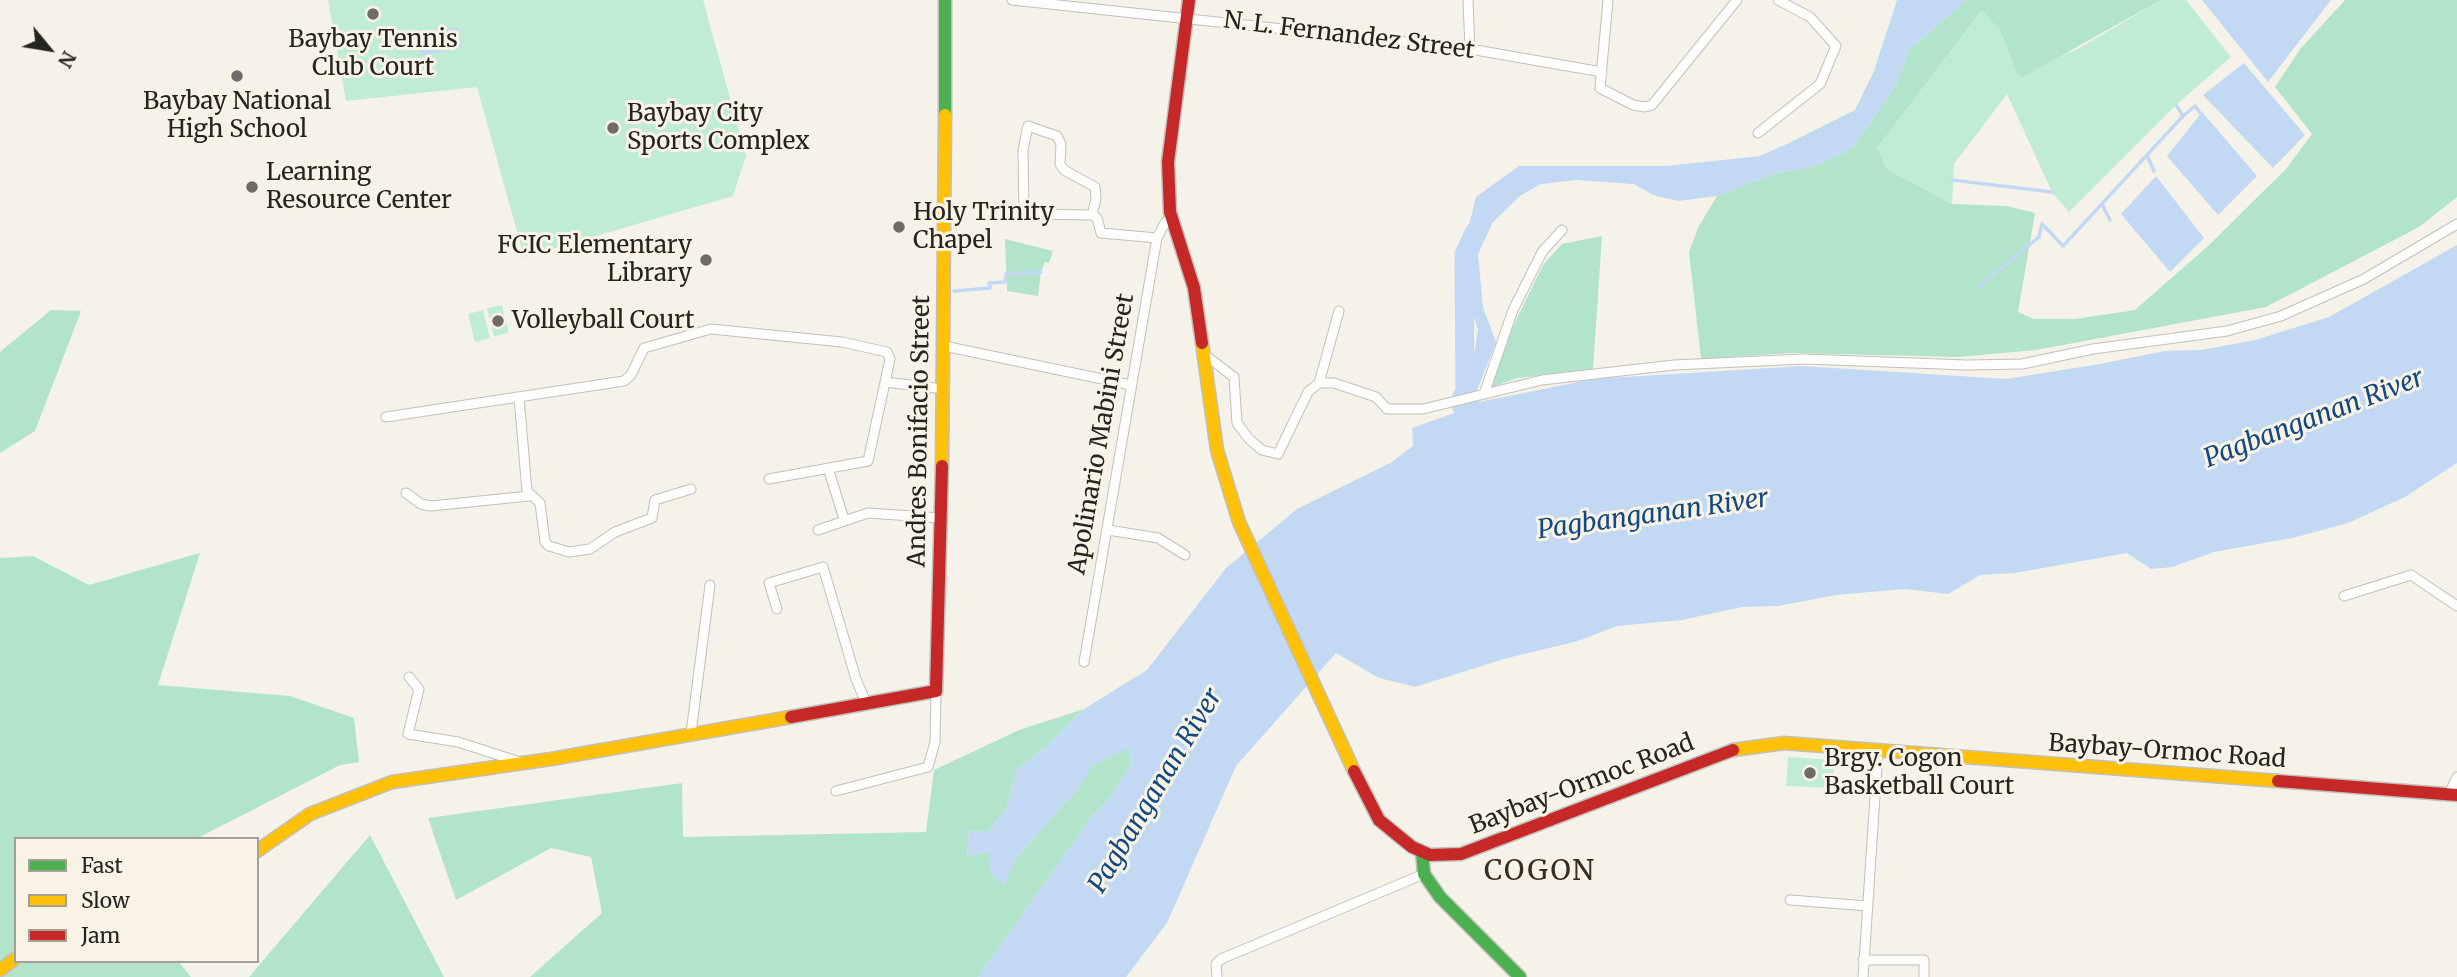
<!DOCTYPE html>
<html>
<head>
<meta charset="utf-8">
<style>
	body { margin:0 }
	#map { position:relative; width:2457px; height:977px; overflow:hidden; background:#f5f2ea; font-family:Merriweather,serif }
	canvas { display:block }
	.legend { position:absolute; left:14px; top:837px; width:245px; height:126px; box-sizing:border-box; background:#f9f3e6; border:2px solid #a5a097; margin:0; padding:9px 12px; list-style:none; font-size:21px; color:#262420 }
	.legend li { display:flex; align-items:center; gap:14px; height:35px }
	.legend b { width:35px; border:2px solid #a5a097 }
	.north { position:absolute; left:14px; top:14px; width:70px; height:70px; -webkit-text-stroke:5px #f9f3e6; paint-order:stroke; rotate:120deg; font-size:19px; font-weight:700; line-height:28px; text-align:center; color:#262420 }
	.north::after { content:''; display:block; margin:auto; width:24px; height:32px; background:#262420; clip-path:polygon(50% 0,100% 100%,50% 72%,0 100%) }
</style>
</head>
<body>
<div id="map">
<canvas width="2457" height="977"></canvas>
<ul class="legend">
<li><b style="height:9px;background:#4caf50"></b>Fast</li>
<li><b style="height:9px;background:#ffc107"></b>Slow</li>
<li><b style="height:9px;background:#c62828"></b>Jam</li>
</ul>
<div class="north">N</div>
</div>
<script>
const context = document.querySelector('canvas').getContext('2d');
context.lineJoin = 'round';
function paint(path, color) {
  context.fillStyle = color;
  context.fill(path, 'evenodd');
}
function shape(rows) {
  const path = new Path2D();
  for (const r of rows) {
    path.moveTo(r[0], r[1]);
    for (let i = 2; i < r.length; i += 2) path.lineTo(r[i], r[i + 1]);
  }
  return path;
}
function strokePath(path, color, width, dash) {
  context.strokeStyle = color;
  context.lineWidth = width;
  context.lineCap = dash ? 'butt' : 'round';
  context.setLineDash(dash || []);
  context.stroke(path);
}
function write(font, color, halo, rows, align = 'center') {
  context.font = font + ' Merriweather,serif';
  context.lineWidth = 6;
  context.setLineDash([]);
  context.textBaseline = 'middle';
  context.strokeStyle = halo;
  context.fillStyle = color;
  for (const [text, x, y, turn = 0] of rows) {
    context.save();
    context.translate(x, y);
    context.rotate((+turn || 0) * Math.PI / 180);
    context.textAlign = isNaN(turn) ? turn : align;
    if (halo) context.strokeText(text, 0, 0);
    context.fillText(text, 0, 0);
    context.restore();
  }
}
paint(shape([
	[328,0,703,0,746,156,733,196,524,257,477,87,346,101],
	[2161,0,2186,0,2231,57,2176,105,2069,212,2052,192,2007,94,1954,164,1952,204,1887,169,1877,148,1983,9,2000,30,2016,72,2076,50],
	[502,305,509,333,494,336,487,308],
	[483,310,490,338,475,342,468,314],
	[1788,757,1834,760,1833,788,1786,786]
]), '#c1ecd4');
paint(shape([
	[1966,0,2161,0,2023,77,2016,72,2000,30,1982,10,1877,148,1887,169,1952,204,2007,206,2035,213,2018,312,2034,319,2075,319,2135,310,2208,246,2286,169,2312,134,2275,87,2301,48,2345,0,2457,0,2457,197,2419,227,2266,307,2036,350,1958,357,1791,353,1701,359,1689,252,1699,226,1717,196,1774,174,1815,166,1853,148,1895,87,1909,50],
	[1602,236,1593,369,1518,378,1489,388,1506,341,1543,265,1562,244],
	[1005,239,1053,251,1049,263,1045,262,1041,272,1038,296,1007,291],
	[51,310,81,311,35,431,0,453,0,352],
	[200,553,158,685,290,696,354,718,359,762,340,765,196,839,16,839,16,961,178,961,191,977,0,977,0,558,33,556,89,585],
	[1084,709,1047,746,1017,769,1006,810,987,832,969,831,967,857,988,851,1003,885,1017,857,1077,790,1091,767,1128,747,1132,762,1109,799,1092,816,978,977,530,977,602,913,591,857,551,848,456,900,428,818,682,783,683,837,926,832,934,770,1019,730],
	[370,835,444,977,249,977]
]), '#b1e4ca');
paint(shape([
	[1897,0,1966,0,1909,50,1895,87,1853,148,1815,166,1774,174,1717,196,1678,201,1653,195,1634,184,1576,180,1541,184,1520,196,1493,222,1478,254,1483,307,1496,342,1476,393,1479,402,1593,379,1802,366,2006,379,2100,364,2164,351,2201,350,2255,340,2329,317,2457,245,2457,463,2405,497,2348,523,2292,538,2214,552,2172,567,2151,569,2127,553,2015,573,1980,575,1948,594,1905,589,1836,595,1778,606,1742,607,1682,620,1617,626,1578,641,1504,659,1415,687,1379,678,1336,653,1236,766,1167,923,1126,977,978,977,1092,816,1109,799,1132,762,1128,748,1091,767,1077,790,1017,857,1004,886,990,873,988,851,967,857,969,831,987,832,1006,810,1017,769,1047,746,1084,709,1147,670,1226,568,1297,509,1392,462,1413,446,1412,428,1454,413,1451,405,1453,393,1474,356,1478,329,1466,294,1464,246,1476,197,1519,166,1667,166,1760,156,1789,143,1855,110,1874,71],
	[2202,0,2331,0,2268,82],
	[458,27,462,48,421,56,417,35],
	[2244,63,2305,135,2273,168,2203,95],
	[2202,112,2257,176,2218,215,2167,156],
	[2156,176,2204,238,2170,272,2121,214]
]), '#c3d9f3');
strokePath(shape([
	[2183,116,2195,106,2200,113],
	[2147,155,2154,171],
	[1952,180,2052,192],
	[2102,204,2110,220],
	[1978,287,2039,237,2042,224,2063,246,2183,116,2176,105],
	[954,291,990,288,989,283,1005,282,1006,274,1041,272]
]), '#c3d9f3', 3.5);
strokePath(shape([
	[1465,398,1464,254,1475,231]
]), '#c3d9f3', 19);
const street = shape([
	[1012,0,1470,49,1602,72],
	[1468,0,1470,49],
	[1608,0,1600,88,1633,105,1645,107,1652,105,1737,0],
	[1758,133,1820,84,1836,46,1810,17,1778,0],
	[1092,215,1024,214,1023,150,1028,126,1057,136,1061,144,1060,164,1064,170,1095,187,1096,199,1092,215,1097,218,1101,233,1157,238],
	[944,346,1131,385],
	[1205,355,1234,377,1237,423,1249,439,1262,450,1278,454,1308,392,1319,383,1334,383,1376,397,1387,409,1423,409,1542,380,1674,365,1804,359,1967,365,2022,364,2093,349,2227,331,2281,316,2364,279,2457,224],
	[885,382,944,389],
	[1319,383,1339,311],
	[1484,394,1513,310,1542,252,1562,230],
	[519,398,527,491,540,503,545,542,549,546,569,552,590,549,615,532,652,518,655,500,691,489],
	[386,417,624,381,631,375,644,348,711,329,842,342,887,352,890,359,868,461,769,479],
	[828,468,844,519],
	[406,493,421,504,431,506,529,496],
	[818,530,868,513,941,518],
	[1108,530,1158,538,1185,555],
	[2344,596,2411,575,2457,606],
	[777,609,769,583,823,567,856,679,866,703],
	[1084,662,1157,238,1165,223,1171,218],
	[409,677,419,689,408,734,458,742,520,762],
	[691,733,710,585],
	[836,791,928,767,935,742,936,691],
	[2449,794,2457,777],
	[1790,900,1868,906],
	[1863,960,1924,960,1924,977],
	[1217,977,1216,964,1221,959,1424,874],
	[1863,977,1878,751]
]);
const fast = shape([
	[945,115,945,0],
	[1422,852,1424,874,1440,897,1520,977]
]);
const slow = shape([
	[1202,343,1217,450,1239,522,1354,771],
	[942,466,945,115],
	[1733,750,1784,743,2278,781],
	[257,851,310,814,392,782,551,759,791,717],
	[0,970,16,958]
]);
const jam = shape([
	[1189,0,1168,162,1170,212,1194,288,1202,343],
	[791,717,936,691,942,466],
	[1354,771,1379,820,1412,847,1430,855,1461,854,1733,750],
	[2278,781,2457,795]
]);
strokePath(street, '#c2c0bb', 11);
strokePath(fast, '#c2c0bb', 15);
strokePath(slow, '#c2c0bb', 15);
strokePath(jam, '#c2c0bb', 15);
strokePath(street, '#fefdfc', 9);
strokePath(fast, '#4caf50', 12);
strokePath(slow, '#ffc107', 12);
strokePath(jam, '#c62828', 12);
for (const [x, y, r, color] of [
	[373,14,7,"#6e6c67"],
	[237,76,7,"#6e6c67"],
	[613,128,7,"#6e6c67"],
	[252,187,7,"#6e6c67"],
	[899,227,7,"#6e6c67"],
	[706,260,7,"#6e6c67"],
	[498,321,7,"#6e6c67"],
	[1810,773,7,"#6e6c67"]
]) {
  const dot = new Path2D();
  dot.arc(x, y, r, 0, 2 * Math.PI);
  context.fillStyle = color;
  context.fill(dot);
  strokePath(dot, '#f9f3e6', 2.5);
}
write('24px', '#262420', '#f9f3e6', [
	["N. L. Fernandez Street",1349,36,7],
	["Andres Bonifacio Street",920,431,-89],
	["Apolinario Mabini Street",1102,434,-80],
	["Baybay-Ormoc Road",2167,752,4],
	["Baybay-Ormoc Road",1582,785,-21]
]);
write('24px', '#262420', '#f9f3e6', [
	["Baybay Tennis",373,40,"center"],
	["Club Court",373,68,"center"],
	["Baybay National",237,102,"center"],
	["High School",237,130,"center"],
	["Baybay City",627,114],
	["Sports Complex",627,142],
	["Learning",266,173],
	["Resource Center",266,201],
	["Holy Trinity",913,213],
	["Chapel",913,241],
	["FCIC Elementary",692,246,"right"],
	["Library",692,274,"right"],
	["Volleyball Court",512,321],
	["Brgy. Cogon",1824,759],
	["Basketball Court",1824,787]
], 'left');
write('italic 26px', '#124883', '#f9f3e6', [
	["Pagbanganan River",2314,419,-21],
	["Pagbanganan River",1653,515,-8],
	["Pagbanganan River",1156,791,-59]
]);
context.letterSpacing = '2px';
write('28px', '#332e24', '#f9f3e6', [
	["COGON",1540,872]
]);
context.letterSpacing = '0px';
</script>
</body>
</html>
